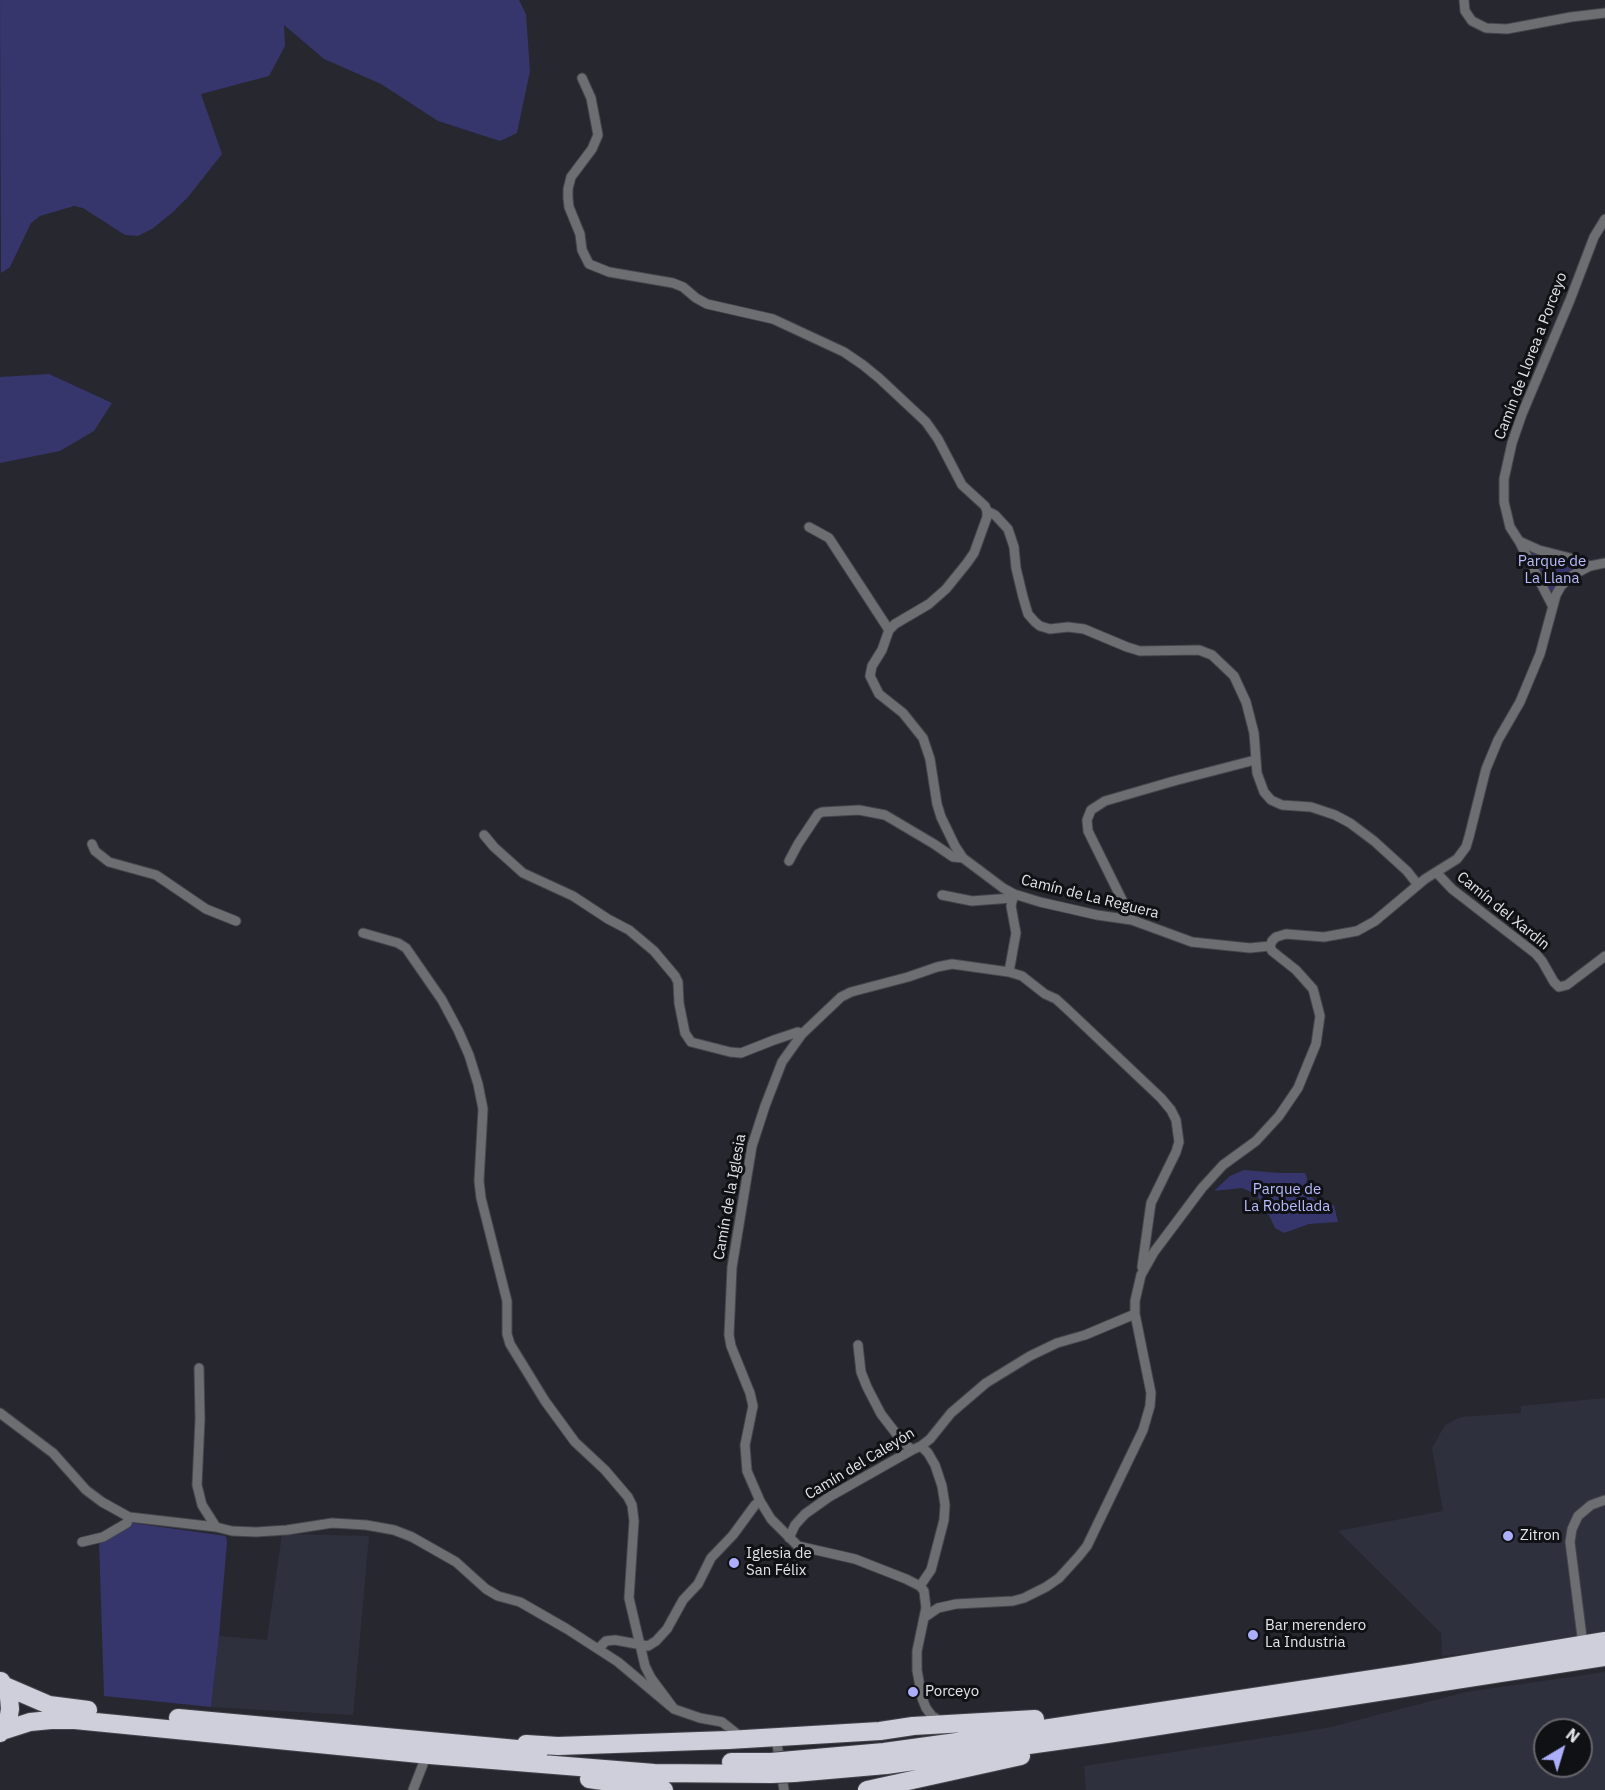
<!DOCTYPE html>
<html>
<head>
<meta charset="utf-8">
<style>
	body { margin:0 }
	#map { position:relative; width:1605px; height:1790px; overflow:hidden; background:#27272f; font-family:"IBM Plex Sans",sans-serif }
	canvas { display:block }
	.north { position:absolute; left:1533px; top:1718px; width:60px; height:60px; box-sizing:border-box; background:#101114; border:2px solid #65656a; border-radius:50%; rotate:38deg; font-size:16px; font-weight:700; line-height:24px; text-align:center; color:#e4e4ea }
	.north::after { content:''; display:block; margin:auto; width:21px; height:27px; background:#abaffb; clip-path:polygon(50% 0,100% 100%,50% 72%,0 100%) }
</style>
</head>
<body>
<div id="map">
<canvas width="1605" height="1790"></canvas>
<div class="north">N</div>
</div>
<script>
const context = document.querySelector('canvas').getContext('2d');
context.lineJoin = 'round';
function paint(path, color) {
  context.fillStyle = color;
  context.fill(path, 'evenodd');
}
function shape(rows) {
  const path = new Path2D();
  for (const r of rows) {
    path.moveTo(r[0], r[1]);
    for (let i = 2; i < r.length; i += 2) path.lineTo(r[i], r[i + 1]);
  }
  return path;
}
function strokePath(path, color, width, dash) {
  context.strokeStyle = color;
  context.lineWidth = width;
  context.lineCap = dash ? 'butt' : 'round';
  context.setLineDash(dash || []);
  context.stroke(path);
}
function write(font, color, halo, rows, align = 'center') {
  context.font = font + ' "IBM Plex Sans",sans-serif';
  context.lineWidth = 6;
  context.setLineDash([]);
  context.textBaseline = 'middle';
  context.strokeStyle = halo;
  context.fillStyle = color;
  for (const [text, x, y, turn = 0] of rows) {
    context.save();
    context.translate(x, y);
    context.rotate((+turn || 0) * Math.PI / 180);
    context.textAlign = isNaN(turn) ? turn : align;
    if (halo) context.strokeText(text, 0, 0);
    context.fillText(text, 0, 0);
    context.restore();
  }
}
paint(shape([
	[1605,1398,1605,1634,1522,1648,1442,1656,1441,1633,1338,1531,1443,1511,1432,1448,1445,1425,1461,1417,1521,1413,1521,1406],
	[282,1534,369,1536,353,1715,211,1707,219,1636,267,1640],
	[1605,1672,1605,1790,1086,1790,1084,1766,1327,1728,1466,1692],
	[1545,1730,1581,1730,1581,1766,1545,1766]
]), '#2f303d');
paint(shape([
	[0,0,519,0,526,14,530,71,517,133,500,141,438,121,381,84,324,59,284,25,285,46,269,76,201,94,222,154,188,197,173,212,152,229,138,236,125,235,83,208,74,206,40,216,31,223,10,267,1,273],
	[49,374,112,403,94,431,60,451,0,463,0,377],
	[1527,544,1580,565,1579,572,1559,590,1550,591,1522,550],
	[1244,1170,1279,1173,1305,1173,1307,1178,1306,1185,1309,1192,1314,1200,1320,1204,1334,1205,1338,1222,1309,1224,1284,1233,1275,1228,1262,1201,1253,1193,1242,1188,1214,1191,1230,1176],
	[132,1523,226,1536,227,1542,219,1636,211,1707,104,1696,99,1541]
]), '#36356c');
const street = shape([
	[1464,0,1465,11,1472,21,1486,28,1507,29,1571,17,1605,13],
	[582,78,591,98,598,135,592,149,571,177,568,189,568,198,569,207,580,234,582,250,589,264,609,272,673,283,683,287,696,298,707,304,773,319,844,352,863,365,879,378,926,422,938,439,962,485,985,506,987,511,987,517,974,553,967,563,946,589,929,604,895,624,889,630,882,650,872,666,870,676,879,694,903,713,923,738,930,759,937,804,941,817,955,846,963,858,1003,888,1014,894,1040,902,1097,915,1132,920,1192,942,1250,948,1270,946],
	[987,511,995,515,1008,529,1014,547,1016,568,1023,597,1028,614,1035,622,1040,626,1050,629,1068,627,1084,629,1127,647,1140,651,1199,650,1212,655,1234,676,1246,702,1254,733,1257,773,1264,792,1271,800,1282,805,1311,807,1335,815,1350,823,1374,841,1407,871,1418,885],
	[809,527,829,538,889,630],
	[1519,541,1539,550,1574,559,1590,566],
	[1552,605,1519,541,1510,527,1504,502,1504,479,1512,443,1522,414,1570,300,1594,237,1605,219],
	[484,835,494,847,523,873,573,896,608,919,629,930,654,951,675,976,678,982,679,1003,685,1033,691,1042,730,1052,741,1053,774,1040,798,1032,802,1034],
	[92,844,95,851,109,862,156,875,206,909,236,921],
	[789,861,798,844,818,814,822,812,859,810,885,815,934,844,953,857,963,858],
	[1436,872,1452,889,1536,954,1542,961,1554,982,1559,987,1567,985,1605,956],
	[942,895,972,901,1012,898],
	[1132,920,1088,831,1087,820,1091,810,1105,801,1174,781,1255,760],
	[363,933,398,943,406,948,442,1000,458,1030,469,1055,478,1084,483,1109,479,1181,481,1198,507,1301,507,1334,510,1344,545,1401,575,1442,605,1470,628,1497,632,1505,634,1521,629,1598,645,1666,651,1678,674,1709],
	[1009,972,1016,933,1011,906,1014,894],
	[858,1345,861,1372,867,1387,881,1414,901,1440,912,1450],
	[199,1368,200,1419,197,1485,202,1505,216,1527],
	[0,1413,53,1453,86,1490,102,1502,129,1517,216,1527,232,1531,256,1532,287,1530,332,1523,366,1525,394,1530,412,1537,456,1562,486,1589,498,1596,520,1602,567,1629,618,1662,674,1709,700,1718,722,1722,741,1737],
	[789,1538,795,1525,805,1514,829,1497,912,1450,921,1446,930,1439,951,1413,986,1383,1030,1356,1057,1343,1085,1335,1135,1314],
	[82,1542,103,1537,127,1523,129,1517],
	[920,1586,931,1570,944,1520,945,1505,942,1486,935,1465,928,1453,921,1446],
	[925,1617,938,1608,956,1604,1013,1601,1024,1598,1046,1587,1059,1578,1079,1556,1087,1546,1143,1430,1150,1406,1151,1393,1135,1314,1135,1301,1141,1275,1154,1252,1202,1188,1223,1165,1256,1141,1279,1116,1298,1088,1316,1044,1320,1016,1313,989,1296,970,1272,951,1270,946,1272,941,1276,937,1286,934,1324,937,1357,931,1375,921,1425,879,1457,859,1466,847,1469,837,1486,769,1498,740,1520,702,1540,654,1556,595,1561,586,1571,576,1590,566,1605,563],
	[1583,1645,1570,1542,1572,1529,1578,1516,1591,1505,1605,1500],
	[598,1649,606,1641,615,1640,648,1646,656,1641,667,1629,683,1600,698,1584,711,1558,733,1535,755,1505,760,1501],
	[940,1721,932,1716,926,1708,922,1698,917,1670,917,1651,926,1608,924,1591,920,1586,906,1579,855,1559,798,1546,771,1519,760,1501,747,1471,745,1445,753,1406,750,1393,731,1346,729,1335,732,1267,752,1146,765,1106,782,1062,802,1034,841,997,851,992,908,977,937,967,952,964,1009,972,1022,976,1045,994,1056,999,1067,1009,1161,1098,1171,1110,1176,1120,1179,1142,1176,1152,1151,1203,1142,1267],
	[776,1737,784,1790],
	[413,1790,427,1754]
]);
const highway = shape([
	[5,1686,49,1705,88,1710],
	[178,1718,539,1751],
	[2,1731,30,1722,51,1720,75,1720,430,1755,654,1773,772,1774],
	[0,1733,8,1721,10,1709,9,1697,1,1681],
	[526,1744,558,1746,728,1740,880,1731,913,1726,1035,1719],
	[793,1760,884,1752,964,1741,1412,1673,1605,1641],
	[731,1762,771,1762],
	[794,1773,886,1765,1107,1734,1605,1657],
	[589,1779,664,1790],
	[867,1790,1021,1756]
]);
strokePath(street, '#45454d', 11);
strokePath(highway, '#45454d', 20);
strokePath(street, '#6d6e72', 9);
strokePath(highway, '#cecfda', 18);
const highwayBridge = shape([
	[771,1762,793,1760],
	[772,1774,794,1773]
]);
strokePath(highwayBridge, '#45454d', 20, []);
strokePath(highwayBridge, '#cecfda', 18);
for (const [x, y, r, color] of [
	[1508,1536,6,"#abaffb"],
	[734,1563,6,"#abaffb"],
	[1253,1635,6,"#abaffb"],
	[913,1692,6,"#abaffb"]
]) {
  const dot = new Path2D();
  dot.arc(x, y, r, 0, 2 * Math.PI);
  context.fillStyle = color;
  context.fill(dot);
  strokePath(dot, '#101114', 2);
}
write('15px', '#e4e4ea', '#101114', [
	["Camín de Llorea a Porceyo",1531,356,-69],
	["Camín de La Reguera",1090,897,14],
	["Camín del Xardín",1503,911,39],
	["Camín de la Iglesia",730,1197,-80],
	["Camín del Caleyón",860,1464,-31]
]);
write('15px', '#b9bdff', '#101114', [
	["Parque de",1552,562],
	["La Llana",1552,579],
	["Parque de",1287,1190],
	["La Robellada",1287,1207]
]);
write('15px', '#e4e4ea', '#101114', [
	["Zitron",1520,1536],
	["Iglesia de",746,1554],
	["San Félix",746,1571],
	["Bar merendero",1265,1626],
	["La Industria",1265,1643],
	["Porceyo",925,1692]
], 'left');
</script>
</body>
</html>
